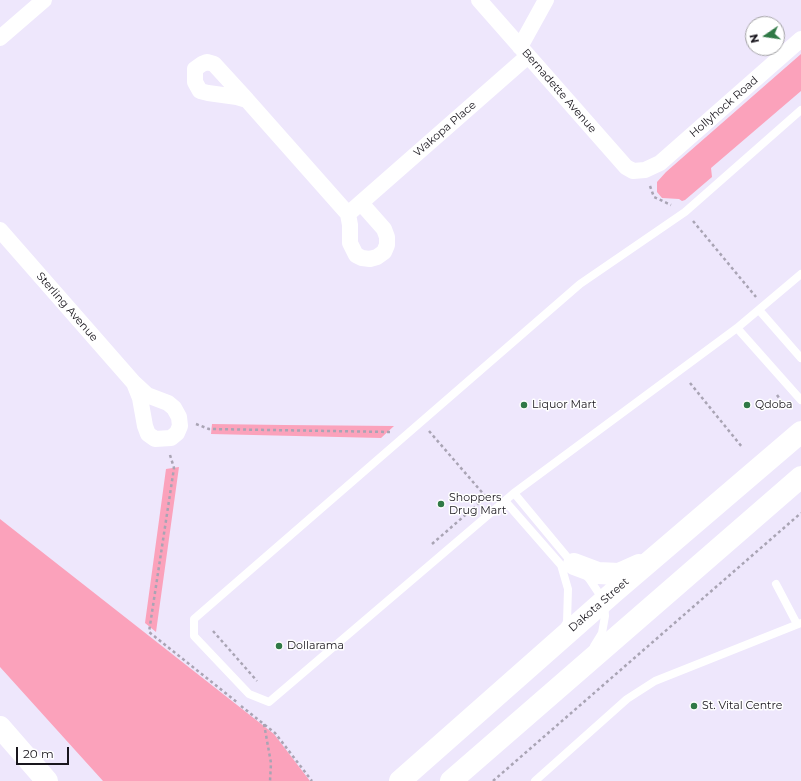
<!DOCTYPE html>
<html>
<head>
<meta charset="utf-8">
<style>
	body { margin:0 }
	#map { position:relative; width:801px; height:781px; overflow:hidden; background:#eee7fc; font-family:Montserrat,sans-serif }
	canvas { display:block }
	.north { position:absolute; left:745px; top:16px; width:40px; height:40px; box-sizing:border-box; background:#fff; border:1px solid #a3a2a5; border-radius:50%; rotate:257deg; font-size:11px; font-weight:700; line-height:16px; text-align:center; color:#19161d }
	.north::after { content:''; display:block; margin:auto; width:14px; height:18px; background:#307946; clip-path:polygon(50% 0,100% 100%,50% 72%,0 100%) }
	.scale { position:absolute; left:16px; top:747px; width:53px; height:18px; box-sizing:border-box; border:2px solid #19161d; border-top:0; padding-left:5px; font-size:12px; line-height:14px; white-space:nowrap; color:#19161d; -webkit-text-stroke:3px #fff; paint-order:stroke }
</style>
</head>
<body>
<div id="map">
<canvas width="801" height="781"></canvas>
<div class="north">N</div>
<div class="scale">20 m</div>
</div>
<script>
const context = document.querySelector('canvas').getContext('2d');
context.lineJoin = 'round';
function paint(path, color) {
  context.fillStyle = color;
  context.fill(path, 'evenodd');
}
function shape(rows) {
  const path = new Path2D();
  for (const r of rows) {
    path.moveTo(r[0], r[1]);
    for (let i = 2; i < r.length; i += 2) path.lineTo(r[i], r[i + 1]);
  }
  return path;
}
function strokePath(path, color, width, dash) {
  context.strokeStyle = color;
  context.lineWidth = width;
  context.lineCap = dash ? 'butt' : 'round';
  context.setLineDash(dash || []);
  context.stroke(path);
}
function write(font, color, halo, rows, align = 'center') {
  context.font = font + ' Montserrat,sans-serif';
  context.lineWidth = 3;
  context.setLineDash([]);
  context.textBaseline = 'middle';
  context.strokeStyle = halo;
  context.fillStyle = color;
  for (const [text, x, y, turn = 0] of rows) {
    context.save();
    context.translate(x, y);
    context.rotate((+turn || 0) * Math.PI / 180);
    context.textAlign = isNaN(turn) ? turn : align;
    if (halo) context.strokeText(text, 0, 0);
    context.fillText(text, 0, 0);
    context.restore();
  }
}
paint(shape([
	[801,54,801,91,711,168,712,177,685,200,682,201,679,199,662,198,657,192,657,182,666,172],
	[212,424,284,425,394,426,381,438,211,434],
	[179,467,156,632,145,623,166,469],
	[0,519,274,734,310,781,103,781,0,667]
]), '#fba2bb');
strokePath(shape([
	[650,186,654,197,671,205],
	[693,221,756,297],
	[690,383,742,447],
	[777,395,782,402,783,411],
	[196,424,209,429,390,432],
	[429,431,486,497],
	[170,455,174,468,149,632,238,703],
	[432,544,486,497],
	[213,631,257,681],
	[241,706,275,733,312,781],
	[264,724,271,763,270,781],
	[493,781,801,513]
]), '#a9a4b4', 2.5, [3, 3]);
strokePath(shape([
	[801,110,685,212,580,284,194,619,194,636,249,694,269,702,514,493,737,328,801,274],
	[759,310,801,358],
	[737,328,801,400],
	[514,493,573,564],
	[505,501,561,565,568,589,567,622,563,629],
	[585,574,590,580,604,601,605,616,602,633,594,646],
	[776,584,797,624],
	[535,781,627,699,655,681,801,623]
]), '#fff', 8);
strokePath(shape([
	[479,0,626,167,633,171,645,170,660,163,801,39],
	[0,38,44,0],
	[520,47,546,0],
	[247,100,214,64,207,62,202,64,195,69,195,82,200,91,208,93,237,97,247,100,348,214,528,56],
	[348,214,350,225,350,243,356,255,362,258,370,259,377,257,384,252,387,245,387,237,384,229,361,203],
	[0,230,134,383,147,395,168,403,174,408,179,417,180,426,177,433,171,438,155,439,148,434,145,426,140,398,134,383]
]), '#fff', 16);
strokePath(shape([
	[574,564,598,573,619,574,639,565],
	[400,781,614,592,801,432],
	[451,781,801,477]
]), '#fff', 22);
strokePath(shape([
	[0,727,47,781]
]), '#fff', 22);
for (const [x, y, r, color] of [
	[524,405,4,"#307946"],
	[747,405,4,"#307946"],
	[441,504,4,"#307946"],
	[279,646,4,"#307946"],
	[694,706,4,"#307946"]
]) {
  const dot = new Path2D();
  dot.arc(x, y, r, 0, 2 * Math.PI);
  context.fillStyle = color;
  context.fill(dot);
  strokePath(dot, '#fff', 1.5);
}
write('11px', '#19161d', '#fff', [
	["Bernadette Avenue",559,91,49],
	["Hollyhock Road",724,107,-41],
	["Wakopa Place",445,129,-41],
	["Sterling Avenue",67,307,49],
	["Dakota Street",599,605,-41]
]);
write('11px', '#19161d', '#fff', [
	["Liquor Mart",532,405],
	["Qdoba",755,405],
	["Shoppers",449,498],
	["Drug Mart",449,511],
	["Dollarama",287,646],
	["St. Vital Centre",702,706]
], 'left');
</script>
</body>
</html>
